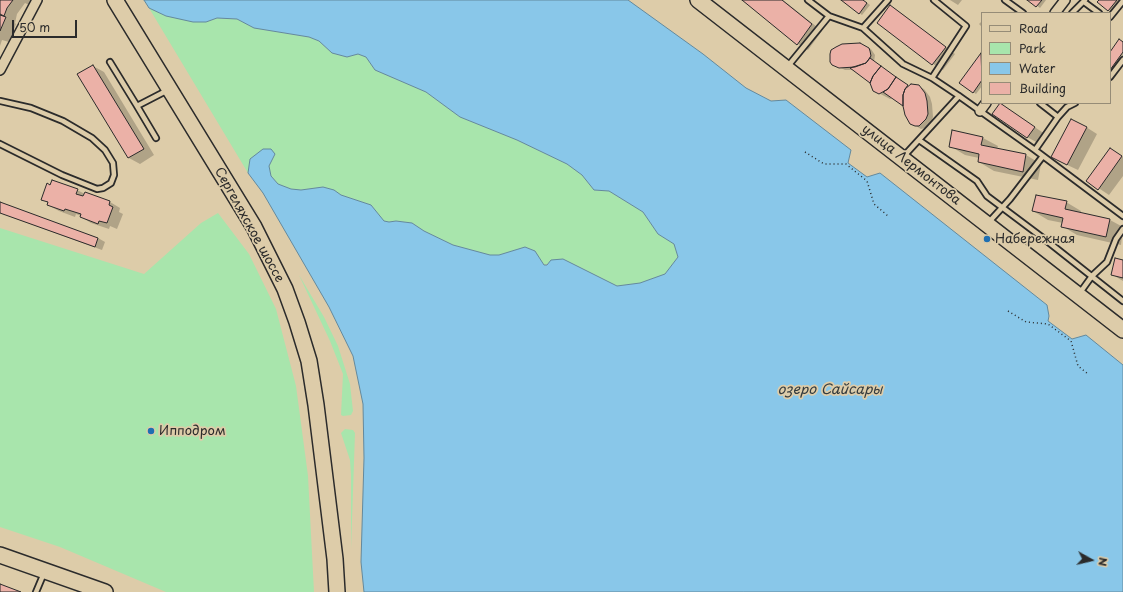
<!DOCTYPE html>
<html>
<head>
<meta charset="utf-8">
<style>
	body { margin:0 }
	#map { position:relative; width:1123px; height:592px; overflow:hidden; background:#ddcca9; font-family:"Playpen Sans",sans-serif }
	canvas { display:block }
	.legend { position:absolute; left:981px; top:12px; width:130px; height:92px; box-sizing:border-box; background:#ddcca9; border:1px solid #968c77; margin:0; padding:5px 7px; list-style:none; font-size:12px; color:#2b2b2b }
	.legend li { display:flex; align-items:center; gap:8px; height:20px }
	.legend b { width:20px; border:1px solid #968c77 }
	.north { position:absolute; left:1071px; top:540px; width:40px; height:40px; -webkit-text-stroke:3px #ddcca9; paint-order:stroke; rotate:98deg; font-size:11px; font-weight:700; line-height:16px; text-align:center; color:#2b2b2b }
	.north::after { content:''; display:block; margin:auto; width:14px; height:18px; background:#2b2b2b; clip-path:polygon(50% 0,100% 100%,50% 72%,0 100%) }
	.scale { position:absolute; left:12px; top:20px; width:65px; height:18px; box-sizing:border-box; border:2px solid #2b2b2b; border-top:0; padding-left:5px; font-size:12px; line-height:14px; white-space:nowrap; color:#2b2b2b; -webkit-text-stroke:3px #ddcca9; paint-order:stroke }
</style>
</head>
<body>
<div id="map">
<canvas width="1123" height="592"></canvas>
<ul class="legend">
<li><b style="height:5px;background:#ddcca9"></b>Road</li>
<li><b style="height:11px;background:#a8e5ac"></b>Park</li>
<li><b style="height:11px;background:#89c7e9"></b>Water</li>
<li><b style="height:11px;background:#ebb1a7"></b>Building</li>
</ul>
<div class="north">N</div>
<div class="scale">50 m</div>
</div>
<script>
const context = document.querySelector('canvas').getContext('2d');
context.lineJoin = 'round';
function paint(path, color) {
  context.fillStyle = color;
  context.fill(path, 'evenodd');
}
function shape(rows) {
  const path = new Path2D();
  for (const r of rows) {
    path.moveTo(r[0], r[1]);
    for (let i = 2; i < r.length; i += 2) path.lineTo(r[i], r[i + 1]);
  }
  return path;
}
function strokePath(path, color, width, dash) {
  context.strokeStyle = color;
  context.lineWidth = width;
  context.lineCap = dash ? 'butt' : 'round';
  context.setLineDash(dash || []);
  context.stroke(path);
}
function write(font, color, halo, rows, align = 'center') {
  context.font = font + ' "Playpen Sans",sans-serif';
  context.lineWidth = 3.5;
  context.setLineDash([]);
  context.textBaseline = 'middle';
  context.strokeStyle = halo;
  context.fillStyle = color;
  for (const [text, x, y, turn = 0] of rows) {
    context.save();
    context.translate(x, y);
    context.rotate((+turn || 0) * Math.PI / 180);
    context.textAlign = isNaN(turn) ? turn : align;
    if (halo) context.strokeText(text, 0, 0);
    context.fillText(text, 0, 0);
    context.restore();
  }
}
paint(shape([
	[149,8,166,16,206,22,217,18,237,19,254,28,309,37,319,41,332,53,347,57,358,54,366,57,375,70,426,92,460,117,517,140,567,164,582,175,594,190,609,191,643,212,658,234,674,244,678,257,665,274,640,283,617,286,563,259,544,265,535,251,526,247,499,255,490,255,453,245,424,231,412,223,396,221,389,222,383,221,371,205,341,195,333,190,323,187,301,190,291,189,278,184,271,176,269,166,275,154,250,159,248,173],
	[218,213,249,254,276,309,296,386,308,476,314,592,166,592,60,547,0,527,0,228,144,274,201,223],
	[299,275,324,317,338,346,350,384,353,411,351,415,343,416,341,415,343,374,330,341],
	[345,429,353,430,355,433,351,549,351,475,350,460,341,433]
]), '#a8e5ac');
const water = shape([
	[144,0,628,0,703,54,746,88,771,101,786,100,851,150,848,163,867,177,880,173,1047,305,1049,316,1048,321,1072,339,1086,335,1123,365,1123,592,364,592,361,562,364,458,363,404,353,356,329,307,263,193,248,173,250,159,263,149,271,149,275,154,269,166,271,176,278,184,291,189,301,190,323,187,334,190,341,195,371,205,384,221,389,222,396,221,412,223,424,231,453,245,490,255,499,255,525,247,535,251,544,265,547,265,551,260,563,259,617,286,640,283,665,274,678,257,674,244,658,234,643,212,609,191,594,190,582,175,567,164,517,140,460,117,426,92,375,70,366,57,358,54,347,57,332,53,319,41,309,37,254,28,237,19,217,18,206,22,193,22,166,16,149,8,144,0]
]);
paint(water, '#89c7e9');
strokePath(water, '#63899d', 1);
paint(shape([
	[0,0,30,0,29,5,25,3,17,14,15,23,16,24,9,42,2,40,0,46],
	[743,0,783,0,822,31,808,50,798,44],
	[842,0,863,0,870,5,862,15],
	[950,0,962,0,958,5],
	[1029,0,1046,0,1040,8],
	[1100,0,1123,0,1114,13,1109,10],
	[891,7,901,13,955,54,943,70,933,64],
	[982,21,982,27,979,24],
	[1123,43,1123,62,1110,80,1110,53],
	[865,46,871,49,875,55,874,62,909,86,918,86,924,89,930,97,932,104,933,117,931,122,925,128,921,129,911,123,904,106,893,98,890,99,873,90,872,83,855,70,845,70,837,66],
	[982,54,982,86,976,94,961,83],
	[93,66,104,72,154,155,140,164,129,158,79,75],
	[1000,104,1045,134,1038,143,1027,137],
	[1086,127,1097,134,1078,170,1063,163],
	[983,138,998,146,997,149,1026,155,1041,164,1038,180,994,171,979,162,979,158,965,155,950,146],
	[1110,149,1123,157,1123,176,1109,195,1088,181],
	[51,186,77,190,85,194,110,202,120,208,119,212,123,214,117,229,110,226,109,229,91,223,81,217,81,216,76,214,75,217,59,211,48,205,49,203,42,199],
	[1066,202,1081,211,1081,214,1110,220,1123,227,1121,245,1077,235,1062,226,1063,223,1048,220,1033,211],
	[0,203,98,238,105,242,102,250,0,213],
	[1123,261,1123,281,1113,275]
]), '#0003');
const building = shape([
	[0,0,13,0,7,8,4,16,0,14,0,0],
	[742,0,782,0,812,24,797,45,742,0],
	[841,0,863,0,867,3,859,14,841,0],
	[1027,0,1042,0,1036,7,1027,0],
	[1099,0,1117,0,1108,11,1097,2,1099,0],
	[890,5,946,47,932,65,877,23,890,5],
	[0,15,6,17,0,31,0,15],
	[1119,39,1123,42,1123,52,1110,70,1110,52,1119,39],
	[860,43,869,48,870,51,871,56,866,63,855,67,839,68,832,65,830,62,830,54,831,50,836,47,842,44,860,43],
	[981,53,982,80,973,93,959,83,981,53],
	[870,58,881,66,873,76,870,83,850,68,866,63,870,58],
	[93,65,144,149,128,158,77,74,93,65],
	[881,66,896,77,888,89,879,94,873,91,870,83,873,76,881,66],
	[896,77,908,85,905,89,903,95,903,106,883,92,888,89,896,77],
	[911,84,919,85,925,93,927,101,928,114,926,119,919,126,915,126,910,124,905,115,903,106,903,95,905,89,911,84],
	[1000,103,1035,127,1027,138,992,114,1000,103],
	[1071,119,1087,127,1067,165,1051,157,1071,119],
	[952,130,983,137,981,145,1026,154,1023,172,978,162,979,154,949,147,952,130],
	[1110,148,1122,156,1098,190,1086,181,1110,148],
	[52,180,78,189,76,194,83,196,85,192,110,201,109,205,113,207,107,223,99,221,98,224,80,217,81,214,65,209,64,211,47,205,48,202,41,200,47,183,50,185,52,180],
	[1036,195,1067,201,1065,209,1110,219,1106,237,1061,227,1063,218,1032,211,1036,195],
	[0,202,98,238,95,247,0,213,0,202],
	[1115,258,1123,260,1123,278,1111,275,1115,258],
	[0,584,21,592,0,592,0,584]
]);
paint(building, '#ebb1a7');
strokePath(building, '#2b2b2b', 1);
const lane = shape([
	[808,0,829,16,863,28,903,64,932,78,959,96,1035,150,1123,216],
	[1005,0,1023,13],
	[1084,2,1099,13],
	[1072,13,1085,0],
	[1110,17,1123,1],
	[863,28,888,0],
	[110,62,137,106,168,90],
	[788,66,829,16],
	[1110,77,1123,60],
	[932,78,966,26,934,0],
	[0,101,31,108,63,121,92,138,105,150,113,163,114,175,111,183,103,188,97,189,62,175,0,144],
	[1040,103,1058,117],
	[137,106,156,138],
	[919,140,977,181,987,196,1047,241,1123,301],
	[1035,150,1058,117,1067,107,1075,103],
	[903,157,959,96],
	[988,223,1010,199,1043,156],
	[1079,294,1092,276,1107,262,1116,239,1123,229],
	[36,592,44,573]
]);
const street = shape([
	[1055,13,1065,0],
	[0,70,37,0],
	[980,111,986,103]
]);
const primary = shape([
	[115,0,254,227,285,289,297,322,309,361,316,405,335,559,337,592],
	[698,0,1123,330],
	[0,555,105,592]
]);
strokePath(lane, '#2b2b2b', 8);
strokePath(street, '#2b2b2b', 12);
strokePath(primary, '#2b2b2b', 18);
strokePath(shape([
	[805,152,824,164,846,164,867,181,874,204,888,216],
	[1008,311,1026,322,1048,324,1071,341,1078,366,1088,374]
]), '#2b2b2b', 1.5, [1, 3]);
strokePath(lane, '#ddcca9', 4.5);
strokePath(street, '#ddcca9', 9);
strokePath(primary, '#ddcca9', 15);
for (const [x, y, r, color] of [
	[987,239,4,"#1f6fb2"],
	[151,431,4,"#1f6fb2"]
]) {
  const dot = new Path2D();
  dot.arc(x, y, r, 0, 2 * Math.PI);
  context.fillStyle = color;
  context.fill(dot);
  strokePath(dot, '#ddcca9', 1.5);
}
write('13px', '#2b2b2b', '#ddcca9', [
	["улица Лермонтова",911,165,38],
	["Сергеляхское шоссе",249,225,61]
]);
write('13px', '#2b2b2b', '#ddcca9', [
	["Набережная",995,239],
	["Ипподром",159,431]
], 'left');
write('italic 14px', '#343b3e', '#ddcca9', [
	["озеро Сайсары",830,390]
]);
</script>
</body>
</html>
